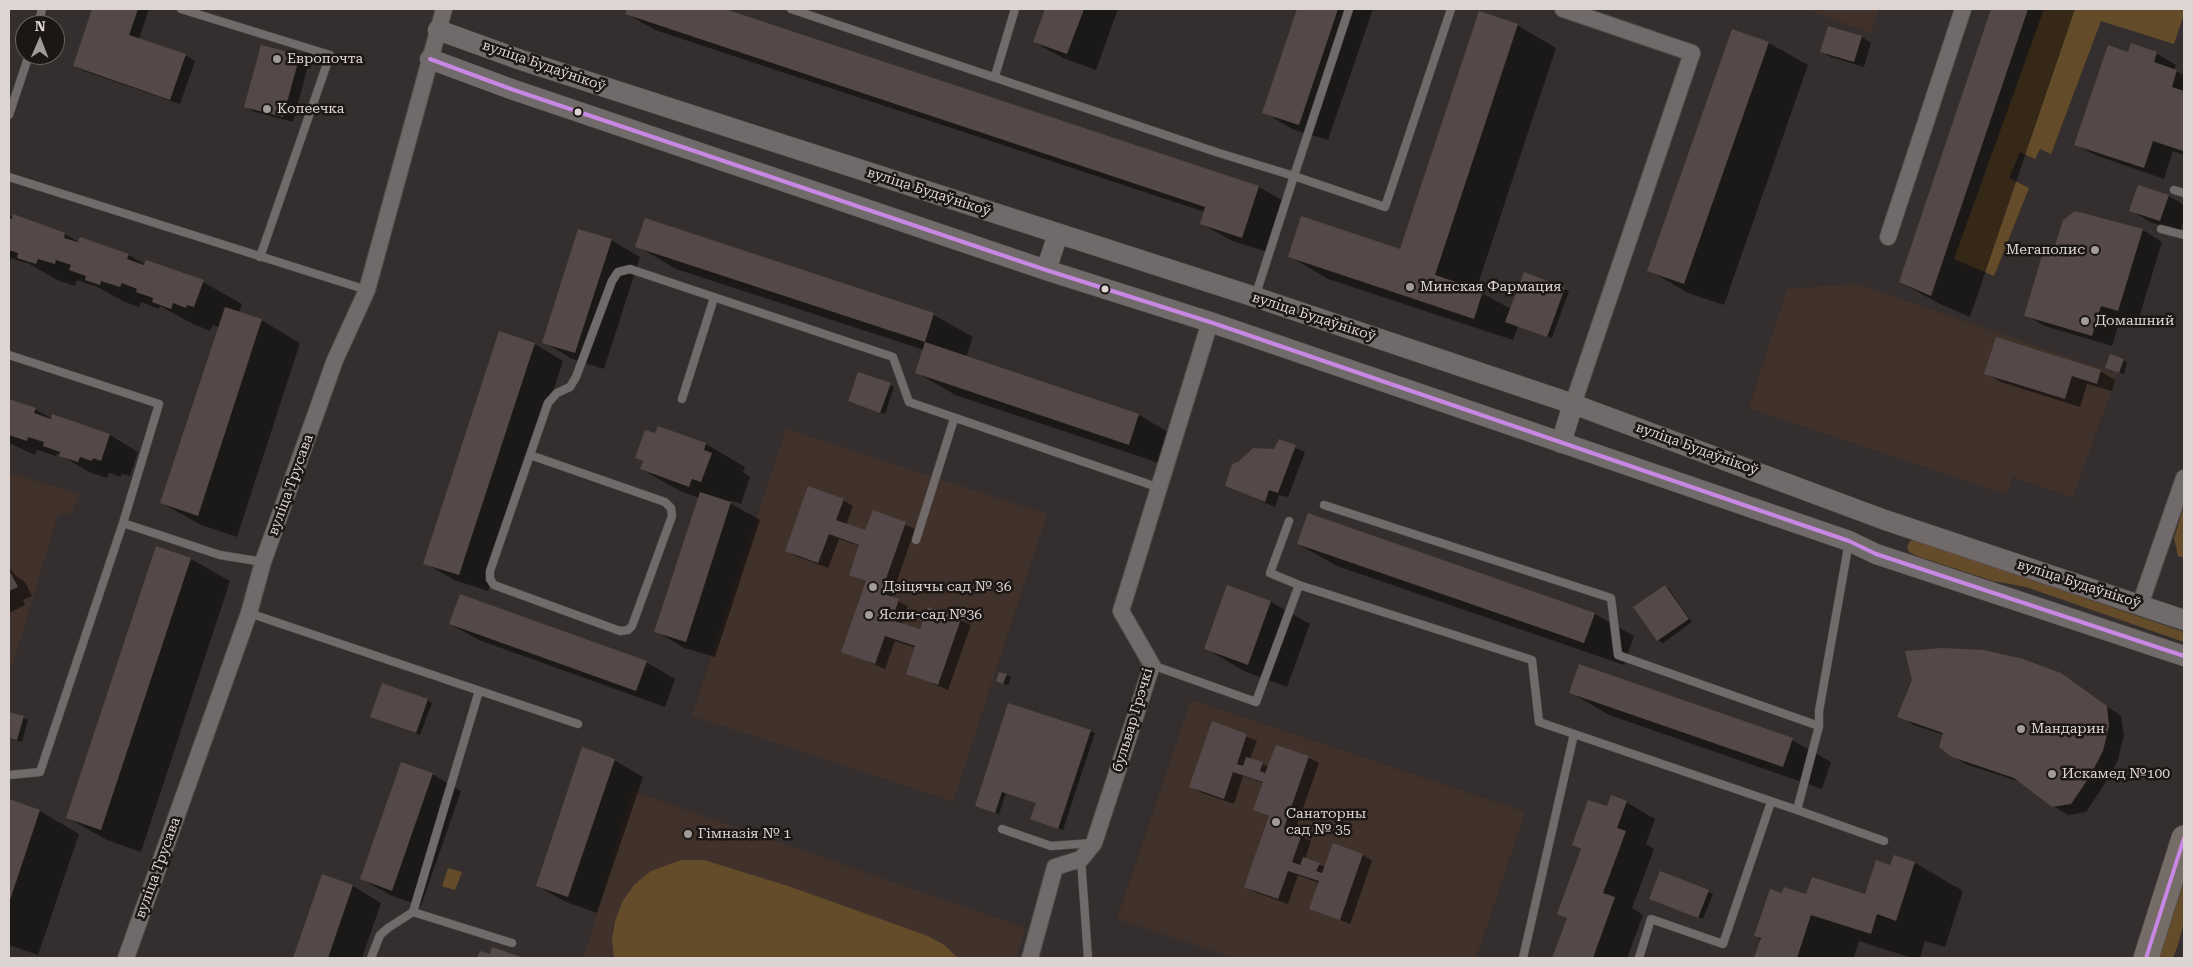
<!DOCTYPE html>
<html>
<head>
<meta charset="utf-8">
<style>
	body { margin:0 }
	#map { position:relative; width:2193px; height:967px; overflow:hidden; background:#342f2e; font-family:"Roboto Serif",serif }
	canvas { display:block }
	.frame { position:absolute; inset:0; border:10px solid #dcd5d3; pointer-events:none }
	.north { position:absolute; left:15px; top:15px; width:50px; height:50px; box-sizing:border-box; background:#1c1715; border:1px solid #696361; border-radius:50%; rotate:1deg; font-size:14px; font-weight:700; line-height:20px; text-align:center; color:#dcd5d3 }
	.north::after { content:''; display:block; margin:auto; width:18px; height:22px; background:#a19b99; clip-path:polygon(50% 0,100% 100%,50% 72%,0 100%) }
</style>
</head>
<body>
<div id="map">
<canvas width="2193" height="967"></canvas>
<div class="frame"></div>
<div class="north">N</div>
</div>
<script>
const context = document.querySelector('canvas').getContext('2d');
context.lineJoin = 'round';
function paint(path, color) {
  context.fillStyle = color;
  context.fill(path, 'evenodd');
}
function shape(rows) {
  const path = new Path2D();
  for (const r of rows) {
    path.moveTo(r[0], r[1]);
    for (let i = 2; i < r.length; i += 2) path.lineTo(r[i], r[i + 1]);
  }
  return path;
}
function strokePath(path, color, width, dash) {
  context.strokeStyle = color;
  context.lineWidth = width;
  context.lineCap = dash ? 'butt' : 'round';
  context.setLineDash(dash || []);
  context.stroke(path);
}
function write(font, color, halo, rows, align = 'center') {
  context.font = font + ' "Roboto Serif",serif';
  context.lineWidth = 5;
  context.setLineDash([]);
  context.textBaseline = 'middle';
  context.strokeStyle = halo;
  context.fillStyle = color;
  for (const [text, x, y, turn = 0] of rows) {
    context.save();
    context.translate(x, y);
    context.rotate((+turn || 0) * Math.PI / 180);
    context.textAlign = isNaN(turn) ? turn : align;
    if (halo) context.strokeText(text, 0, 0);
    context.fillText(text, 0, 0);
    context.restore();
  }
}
paint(shape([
	[1805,9,1879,9,1871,33],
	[1857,284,2117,374,2073,497,2013,477,2006,494,1749,408,1787,289],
	[786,429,1047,514,953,801,692,716],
	[9,473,80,494,71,513,58,515,12,666,9,668],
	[1191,700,1525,812,1476,958,1234,958,1117,919],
	[632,791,1025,928,1016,958,584,958]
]), '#40312b');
paint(shape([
	[2044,9,2184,9,2184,14,2174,44,2101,21,2051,154,2040,149,2035,159,2020,152,2009,178,2029,188,1994,276,1954,259],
	[2184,506,2184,558,2178,556,2174,538],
	[1916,540,2184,632,2184,642,2026,587,1993,581,1917,556,1909,552,1907,547,1910,541],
	[681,860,704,860,791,887,928,936,944,945,958,958,614,958,612,939,615,922,622,902,634,885,651,871],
	[448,868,462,872,455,890,442,886],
	[2184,882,2184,922,2178,945,2173,958,2159,958]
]), '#644c2b');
paint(shape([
	[94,9,149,9,139,39,185,55,195,61,180,104,84,71,74,66],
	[628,9,720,9,1259,187,1287,203,1270,253,1230,240,1201,223,1205,212,655,30,627,14],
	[1046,9,1118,9,1096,70,1063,58,1034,42],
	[1298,9,1373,9,1328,140,1292,129,1264,112],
	[1992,9,2075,9,1970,317,1940,304,1900,282],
	[1517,25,1556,48,1476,290,1511,309,1524,274,1569,291,1552,338,1518,326,1513,340,1328,279,1289,256,1401,251],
	[1733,30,1769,43,1808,65,1724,305,1688,293,1649,270],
	[1862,37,1871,43,1864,67,1831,57,1821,52],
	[2156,53,2176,65,2174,70,2184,75,2184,155,2173,151,2164,179,2095,155,2075,144,2129,54],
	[299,57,309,62,293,122,255,112,245,106],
	[2138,186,2169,196,2184,205,2184,220,2180,232,2150,222,2131,210],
	[2075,212,2143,230,2162,242,2138,321,2121,316,2112,346,2045,326,2025,315],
	[9,216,65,234,79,242,81,238,129,255,146,265,203,282,242,304,239,313,261,320,300,343,237,537,201,525,162,503,219,327,213,325,210,331,193,324,160,306,159,309,141,302,139,307,125,302,94,285,94,286,77,280,75,286,57,280,26,262,26,263,11,258,9,264],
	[646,220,934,315,973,337,966,357,1139,415,1178,438,1168,466,955,395,916,372,924,350,676,269,637,246],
	[611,240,640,257,604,369,572,359,544,342],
	[535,344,563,361,488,591,454,580,425,563],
	[2123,360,2127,363,2124,374,2111,370],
	[2100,371,2115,380,2112,391,2087,384,2080,407,2001,382,1986,373],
	[890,385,894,387,885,414,849,401],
	[9,400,35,409,52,419,53,416,110,435,138,452,130,476,122,474,121,477,109,473,107,478,89,472,57,453,56,456,37,450,35,455,9,443],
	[1279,441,1305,452,1288,497,1279,495,1275,507,1226,486,1239,463,1275,450],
	[706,444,745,467,743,472,750,477,741,504,731,501,730,503,760,520,715,657,684,648,656,631,699,498,680,491,641,469,644,462,636,458],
	[843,500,853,506,846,525,866,532,873,511,915,529,891,598,908,606,902,624,920,631,929,608,961,620,971,625,948,690,907,673,916,648,895,641,885,669,842,651,867,582,850,574,860,546,839,539,828,568,796,556,787,551],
	[1298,544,1595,614,1634,636,1624,665,1337,566],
	[191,559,230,581,141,852,107,840,68,818],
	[9,567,16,576,25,582,32,596,23,600,25,605,9,613],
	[1228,586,1271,602,1310,624,1287,687,1244,671,1205,648],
	[1665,587,1669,589,1692,622,1663,643,1658,640],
	[450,624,646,662,675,679,665,707,479,640],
	[2060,674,2121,716,2124,735,2118,760,2104,785,2086,812,2068,815,2053,806,2024,783,1968,765,1952,756,1944,735,1914,725,1899,716],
	[1006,675,1011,677,1008,685,1002,683],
	[1570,692,1792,740,1831,762,1822,789,1609,715],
	[427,700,432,703,420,735,371,717],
	[9,713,28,720,22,742,9,738],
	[1213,723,1257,741,1250,759,1269,767,1276,746,1309,758,1319,763,1294,833,1311,841,1305,859,1325,867,1363,855,1372,861,1350,924,1311,908,1319,883,1298,875,1288,904,1255,892,1245,886,1270,817,1254,810,1264,783,1243,776,1234,804,1200,792,1190,786],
	[1090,731,1095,733,1063,830,1032,819,1037,803,1006,793,999,814,976,806],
	[614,760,643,777,597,913,566,902,537,886],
	[432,774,461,791,421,906,390,895,362,879],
	[9,801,40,811,79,834,38,955,9,945],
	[1626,802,1655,819,1646,844,1654,849,1632,908,1643,915,1627,958,1553,958,1568,919,1559,914,1582,850,1573,845,1608,808],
	[1915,863,1963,891,1945,947,1925,941,1920,958,1912,958,1859,941,1854,958,1756,958,1761,940,1756,936,1783,894,1866,896,1891,867],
	[1660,872,1713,894,1703,919,1655,901],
	[322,876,353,886,381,903,362,958,294,958]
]), '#0007');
paint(shape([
	[92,9,138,9,129,35,186,54,170,100,73,66],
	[627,9,725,9,1259,186,1242,238,1200,224,1205,207,625,14],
	[1045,9,1084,9,1067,54,1033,42],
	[1297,9,1338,9,1299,125,1262,113],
	[1991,9,2028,9,1931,296,1899,282],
	[1479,11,1518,24,1435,275,1483,291,1474,319,1288,257,1301,216,1400,249],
	[1828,26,1862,36,1854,62,1820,52],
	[1732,29,1769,42,1684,284,1647,271],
	[2131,43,2157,52,2154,62,2177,70,2172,87,2184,91,2183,151,2153,141,2144,168,2074,145,2108,45,2128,52],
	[261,45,300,55,283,117,244,107],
	[2138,185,2169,195,2160,221,2129,211],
	[2075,211,2143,229,2118,311,2101,306,2092,336,2024,316,2044,249,2053,252,2063,220],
	[13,214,65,233,64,238,78,242,80,237,129,254,127,259,144,265,146,260,204,280,194,307,187,305,186,308,173,303,171,309,152,302,153,298,136,292,137,289,122,283,120,287,101,281,100,285,85,280,86,276,69,270,71,265,56,260,55,264,38,259,36,264,17,258,18,253,9,250,9,218,12,219],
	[645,218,934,313,925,342,635,247],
	[578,229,612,239,575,353,542,343],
	[1524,272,1565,288,1547,337,1505,322],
	[225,307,262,319,198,516,160,503],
	[499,331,535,343,459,575,423,564],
	[1996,337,2101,370,2097,384,2072,376,2065,399,1984,374],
	[925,342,1139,414,1129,445,915,373],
	[2110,354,2124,359,2119,373,2105,368],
	[858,372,891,383,880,413,848,401],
	[9,399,36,408,34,413,51,419,52,414,110,434,101,461,93,458,92,461,80,457,78,462,59,456,60,452,43,446,44,442,28,437,27,441,9,435],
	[658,426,706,443,704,450,712,453,701,482,692,479,689,487,640,469,643,461,635,458,645,430,655,433],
	[1279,439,1296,445,1278,493,1269,490,1265,502,1225,486,1232,464,1238,462,1253,448,1274,449],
	[808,486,844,499,836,520,865,530,873,510,906,522,881,593,899,599,892,620,920,629,928,607,961,619,938,685,906,674,915,646,885,636,875,664,841,652,866,581,849,575,859,545,829,534,818,563,785,551],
	[700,492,731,502,686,642,654,632],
	[1308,513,1595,613,1584,643,1297,544],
	[156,546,191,558,101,830,66,818],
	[10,572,18,587,9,591,9,573],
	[1227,585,1271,601,1248,665,1204,649],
	[1665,585,1689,619,1657,641,1633,607],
	[460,594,647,661,636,691,449,624],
	[1942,648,1984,650,2023,659,2061,673,2107,706,2109,726,2103,751,2090,776,2071,804,2052,807,2014,778,1952,757,1939,747,1943,733,1897,717,1912,680,1905,651],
	[1579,664,1793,738,1783,767,1569,693],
	[999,672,1007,674,1003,684,996,681],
	[382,683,428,699,416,733,370,717],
	[1008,703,1091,730,1058,829,1030,819,1036,803,1002,792,995,813,975,806],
	[9,712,24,716,17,740,9,738],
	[1212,721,1247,734,1237,764,1243,766,1246,757,1263,762,1260,771,1265,773,1276,745,1309,756,1284,828,1302,834,1292,862,1300,865,1303,857,1320,863,1316,871,1322,873,1333,843,1363,854,1340,920,1309,909,1319,881,1288,871,1278,899,1244,887,1269,816,1253,810,1263,782,1233,772,1224,799,1189,787],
	[582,747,615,759,568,897,536,886],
	[401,762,433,773,392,891,360,879],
	[1611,795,1627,801,1617,828,1626,831,1603,893,1615,897,1593,958,1552,958,1567,918,1557,914,1581,849,1572,845,1588,800,1607,806],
	[9,799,40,810,9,903],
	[1894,855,1915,862,1896,921,1877,914,1871,934,1811,915,1797,958,1754,958,1761,938,1754,936,1770,889,1782,893,1784,887,1806,894,1812,877,1865,894,1876,860,1890,865],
	[1660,871,1709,890,1698,918,1649,899],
	[322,874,353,885,328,958,293,958],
	[492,947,524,958,477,958,480,951,490,954]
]), '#544948');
const service = shape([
	[181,9,330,55,260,257],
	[791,9,1219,153,1294,176,1255,297],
	[1349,9,1294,176,1385,207,1451,9],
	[38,25,42,9],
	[995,76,1015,9],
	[9,115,29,55],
	[9,177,367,290],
	[2174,190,2184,193],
	[2161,229,2184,235],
	[9,355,159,404,123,523,40,772,9,775],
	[682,399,714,298],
	[530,455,665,502,671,508,672,516,632,626,628,630,620,631,494,585,490,579,490,571,530,455,548,403,557,393,570,387,576,377,612,281,618,272,630,269,893,357,909,402,1160,488],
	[1324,505,1611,598,1618,655,1819,726],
	[1289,521,1270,573,1299,585],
	[123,523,220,555,263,562],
	[916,540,954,419],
	[249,613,578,724],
	[1152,665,1256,702,1299,585,1532,660,1539,722,1797,810,1819,726,1819,711,1849,542],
	[1797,810,1884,841],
	[1002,829,1051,846,1092,843],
	[1081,859,1088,958],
	[413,912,512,943],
	[371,958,380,935,388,928,413,912,479,691],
	[1523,958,1574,734],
	[1639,958,1651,919,1723,944,1771,802]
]);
const minor = shape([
	[1563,9,1692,53,1573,404],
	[1888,237,1963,9],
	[2140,605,2184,478],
	[126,958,249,613,263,562,335,360,367,290,444,9],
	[1030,958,1055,867,1081,859,1094,843,1152,665,1121,611,1210,322]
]);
const tertiary = shape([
	[438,30,521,60,1255,297,1573,404,1885,520,2184,620],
	[430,59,511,89,1046,270,1210,322,1849,541,1876,554,2184,656],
	[1046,270,1058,234],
	[1561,443,1573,404]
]);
const primary = shape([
	[2146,958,2184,838]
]);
strokePath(service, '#524d4c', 9);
strokePath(minor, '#524d4c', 18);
strokePath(tertiary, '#524d4c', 21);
strokePath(primary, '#524d4c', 26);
strokePath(service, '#706b6a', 8);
strokePath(minor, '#706b6a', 16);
strokePath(tertiary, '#706b6a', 20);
strokePath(primary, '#756c68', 25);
strokePath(shape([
	[430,59,511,89,1046,270,1210,322,1849,541,1876,554,2184,656],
	[2146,958,2184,838]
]), '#c787e3', 4);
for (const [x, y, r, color] of [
	[277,59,5,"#a19b99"],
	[267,109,5,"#a19b99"],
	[578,112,4.5,"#dcd5d3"],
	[2095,250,5,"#a19b99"],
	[1410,287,5,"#a19b99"],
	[1105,289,4.5,"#dcd5d3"],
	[2085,321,5,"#a19b99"],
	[873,587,5,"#a19b99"],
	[869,615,5,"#a19b99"],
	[2021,729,5,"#a19b99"],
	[2052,774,5,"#a19b99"],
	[1276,822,5,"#a19b99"],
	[688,834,5,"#a19b99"]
]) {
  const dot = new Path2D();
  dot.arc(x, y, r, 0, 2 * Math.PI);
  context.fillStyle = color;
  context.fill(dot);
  strokePath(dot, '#1c1715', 2);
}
write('14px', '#dcd5d3', '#1c1715', [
	["Европочта",287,59],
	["Копеечка",277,109],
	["Мегаполис",2085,250,"right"],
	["Минская Фармация",1420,287],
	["Домашний",2095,321],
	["Дзіцячы сад № 36",883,587],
	["Ясли-сад №36",879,615],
	["Мандарин",2031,729],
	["Искамед №100",2062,774],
	["Санаторны",1286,814],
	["сад № 35",1286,830],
	["Гімназія № 1",698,834]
], 'left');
write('14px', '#dcd5d3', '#1c1715', [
	["вуліца Будаўнікоў",544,66,19],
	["вуліца Будаўнікоў",929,192,18],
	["вуліца Будаўнікоў",1314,317,18],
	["вуліца Будаўнікоў",1697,449,20],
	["вуліца Трусава",291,485,-70],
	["вуліца Будаўнікоў",2079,584,18],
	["бульвар Грэчкі",1133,720,-73],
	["вуліца Трусава",158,868,-70]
]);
</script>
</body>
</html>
